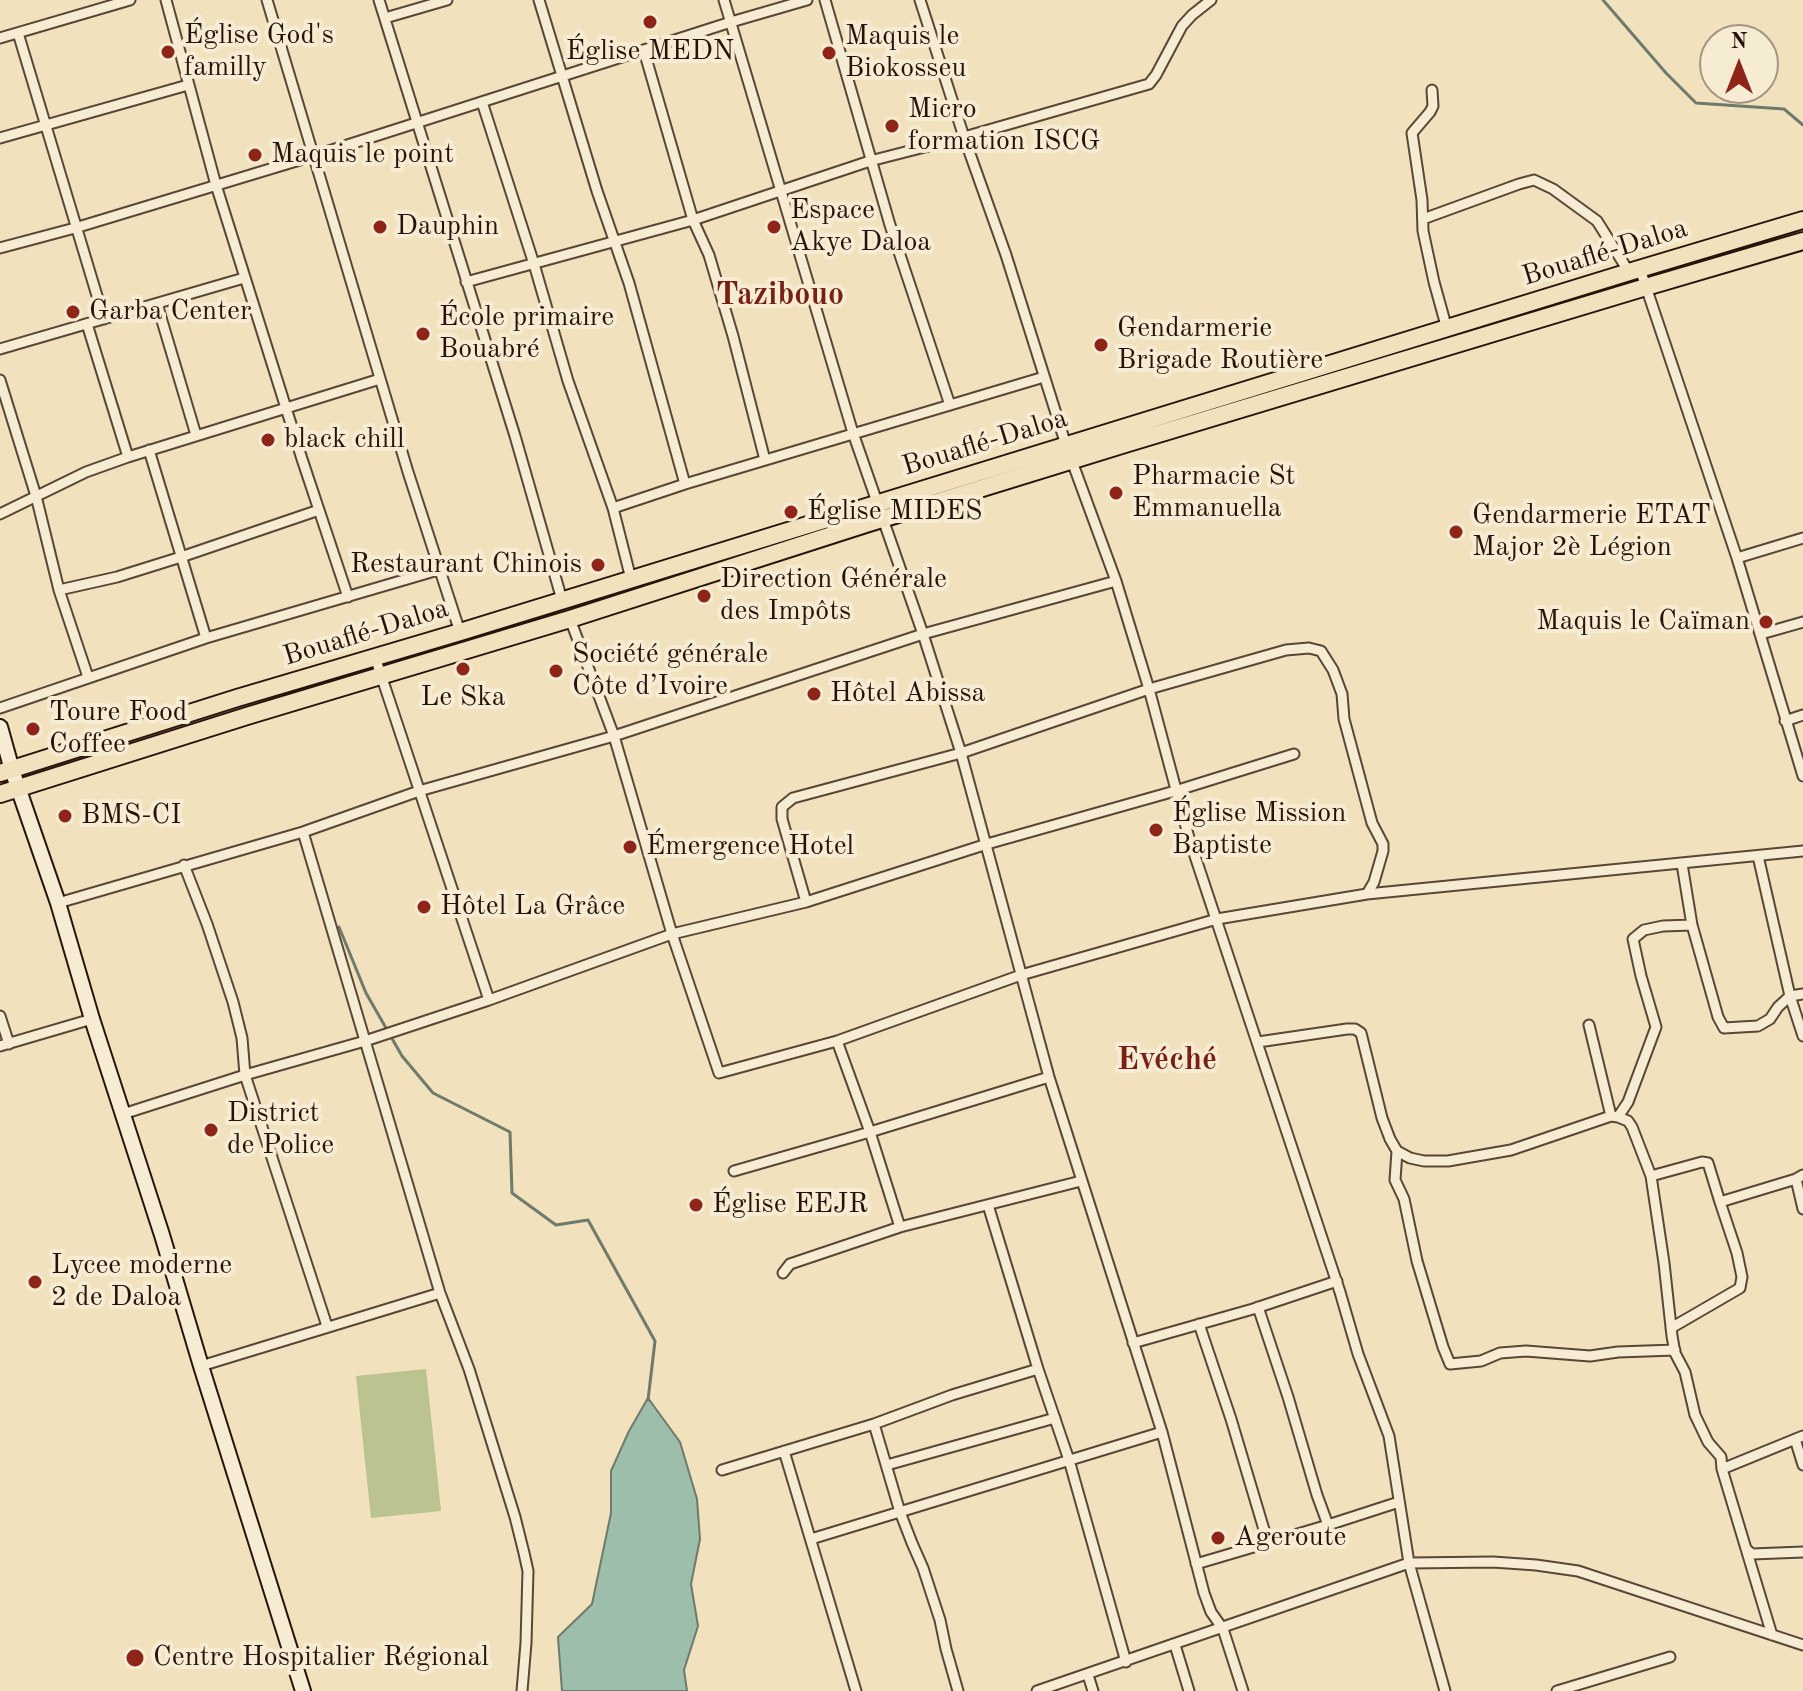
<!DOCTYPE html>
<html>
<head>
<meta charset="utf-8">
<style>
	body { margin:0 }
	#map { position:relative; width:1803px; height:1691px; overflow:hidden; background:#f1e1bc; font-family:"Old Standard TT",serif }
	canvas { display:block }
	.north { position:absolute; left:1699px; top:24px; width:80px; height:80px; box-sizing:border-box; background:#f6ecd3; border:2px solid #a49583; border-radius:50%; rotate:0deg; font-size:22px; font-weight:700; line-height:32px; text-align:center; color:#28130b }
	.north::after { content:''; display:block; margin:auto; width:28px; height:36px; background:#8f2418; clip-path:polygon(50% 0,100% 100%,50% 72%,0 100%) }
</style>
</head>
<body>
<div id="map">
<canvas width="1803" height="1691"></canvas>
<div class="north">N</div>
</div>
<script>
const context = document.querySelector('canvas').getContext('2d');
context.lineJoin = 'round';
function paint(path, color) {
  context.fillStyle = color;
  context.fill(path, 'evenodd');
}
function shape(rows) {
  const path = new Path2D();
  for (const r of rows) {
    path.moveTo(r[0], r[1]);
    for (let i = 2; i < r.length; i += 2) path.lineTo(r[i], r[i + 1]);
  }
  return path;
}
function strokePath(path, color, width, dash) {
  context.strokeStyle = color;
  context.lineWidth = width;
  context.lineCap = dash ? 'butt' : 'round';
  context.setLineDash(dash || []);
  context.stroke(path);
}
function write(font, color, halo, rows, align = 'center') {
  context.font = font + ' "Old Standard TT",serif';
  context.lineWidth = 8;
  context.setLineDash([]);
  context.textBaseline = 'middle';
  context.strokeStyle = halo;
  context.fillStyle = color;
  for (const [text, x, y, turn = 0] of rows) {
    context.save();
    context.translate(x, y);
    context.rotate((+turn || 0) * Math.PI / 180);
    context.textAlign = isNaN(turn) ? turn : align;
    if (halo) context.strokeText(text, 0, 0);
    context.fillText(text, 0, 0);
    context.restore();
  }
}
paint(shape([
	[426,1369,441,1511,371,1518,356,1376]
]), '#bbc390');
const water = shape([
	[648,1398,680,1442,697,1499,700,1539,691,1584,698,1626,684,1670,687,1691,562,1691,558,1637,592,1604,611,1513,611,1471,629,1431,648,1398]
]);
paint(water, '#9cbeab');
strokePath(water, '#6e7a6b', 2);
strokePath(shape([
	[1603,0,1666,73,1696,103,1784,109,1803,125],
	[339,927,366,993,402,1056,433,1093,510,1132,512,1193,556,1225,588,1220,655,1341,648,1400]
]), '#6e7a6b', 3);
const street = shape([
	[166,0,216,185,302,459,348,597],
	[267,0,408,472,460,632],
	[379,0,515,436,562,600],
	[539,0,597,191,629,283,685,484],
	[724,0,853,433,923,634,961,753,1049,1077,1162,1432,1204,1593,1211,1612,1223,1629,1243,1691],
	[825,0,890,225,950,405],
	[920,0,964,137,1006,255,1066,445,1116,581,1149,689,1189,838,1340,1292,1358,1354,1389,1436,1409,1563,1445,1691],
	[385,18,447,0],
	[18,33,104,319],
	[0,38,130,0],
	[644,51,693,220,709,255,733,336,765,460],
	[1432,90,1433,106,1430,112,1412,133,1422,200,1423,231,1434,282,1447,329],
	[482,102,534,264,568,381,613,508,631,579],
	[0,138,188,85],
	[1423,219,1519,184,1534,180,1553,189,1597,221,1629,272],
	[0,248,75,228,313,156,731,22,807,0],
	[1640,269,1737,558,1803,776],
	[466,282,693,220,870,161,964,137,1149,84,1156,75,1182,26,1192,15,1211,0],
	[157,304,196,435],
	[87,324,128,457],
	[0,349,244,278],
	[0,380,36,496,59,590,88,677],
	[149,450,206,638],
	[613,508,685,484,1044,377],
	[0,514,86,472,128,457,380,379],
	[1737,558,1803,538],
	[59,590,117,577,181,557,319,510],
	[570,619,614,736,672,934,719,1073,837,1041,1021,975,1217,919,1367,894,1803,851],
	[1761,634,1803,622],
	[375,657,489,1000],
	[0,708,206,638,438,570],
	[1785,721,1803,715],
	[303,832,440,1293,469,1369,515,1517,524,1553,528,1571,526,1643,522,1691],
	[1758,856,1790,996,1803,1036],
	[1682,864,1692,925],
	[184,865,207,924,233,1002,242,1038,245,1075,327,1326],
	[806,902,782,819,782,807,793,798,961,753,1149,689,1286,650,1309,648,1321,651,1333,670,1342,694,1344,719,1372,823,1383,844,1383,851,1374,882,1367,894],
	[58,903,303,832,419,791,614,736,923,634,1116,581],
	[0,1016,9,1044],
	[1589,1025,1611,1116],
	[837,1041,870,1132,900,1227],
	[1258,1042,1347,1029,1355,1029,1361,1033,1382,1118,1390,1139,1397,1151,1410,1158,1424,1161,1448,1161,1511,1150,1611,1116,1618,1117,1628,1121,1632,1127,1651,1176,1664,1263,1672,1336,1675,1353,1685,1372,1695,1415,1708,1442,1721,1457,1722,1469],
	[0,1046,92,1019],
	[123,1114,245,1075,365,1041,489,1000,672,934,806,902,987,844,1175,791,1294,754],
	[1618,1117,1628,1102,1656,1027,1641,976,1633,939,1644,930,1663,926,1692,925,1718,1017,1724,1028,1758,1026,1770,1019,1778,1007,1790,996,1803,994],
	[1397,1151,1395,1180,1404,1199,1417,1261,1443,1347,1450,1364,1481,1361,1500,1353,1526,1351,1590,1356,1618,1352,1675,1350],
	[734,1171,870,1132,1049,1077],
	[1651,1176,1702,1162,1708,1163,1720,1202,1796,1179,1803,1175],
	[1796,1179,1803,1209],
	[988,1205,1038,1369,1069,1460,1126,1662],
	[783,1273,790,1264,900,1227,1081,1181],
	[1258,1307,1288,1397,1317,1495,1328,1525,1399,1502],
	[1199,1324,1231,1419,1268,1543],
	[1671,1328,1740,1288,1742,1277,1737,1253,1720,1202],
	[1133,1343,1253,1309,1337,1281],
	[201,1366,440,1293],
	[874,1424,900,1512,912,1543,923,1568,940,1620,946,1649,958,1691],
	[1795,1439,1803,1465],
	[784,1451,856,1691],
	[887,1465,1055,1418],
	[722,1470,874,1424,952,1395,1038,1369],
	[811,1539,1162,1432],
	[1746,1549,1752,1554,1803,1552],
	[1196,1564,1328,1525],
	[1772,1635,1722,1469,1803,1436],
	[1175,1645,1189,1691],
	[1088,1675,1093,1691],
	[1037,1691,1409,1563,1493,1562,1536,1565,1578,1571,1803,1645],
	[1557,1691,1670,1657]
]);
const secondary = shape([
	[0,727,12,770,58,903,92,1019,162,1235,201,1366,303,1691]
]);
const highway = shape([
	[0,773,237,698,460,632,1629,272,1803,220],
	[0,794,247,716,570,619,866,524,1125,444,1646,287,1803,241]
]);
strokePath(street, '#5a4637', 13);
strokePath(secondary, '#28130b', 18);
strokePath(highway, '#28130b', 20);
strokePath(street, '#f6ecd3', 9);
strokePath(secondary, '#f6ecd3', 14);
strokePath(highway, '#f1e1bc', 16);
for (const [x, y, r, color] of [
	[650,22,8,"#8f2418"],
	[168,52,8,"#8f2418"],
	[829,53,8,"#8f2418"],
	[892,126,8,"#8f2418"],
	[255,155,8,"#8f2418"],
	[380,227,8,"#8f2418"],
	[774,227,8,"#8f2418"],
	[73,312,8,"#8f2418"],
	[423,334,8,"#8f2418"],
	[1101,345,8,"#8f2418"],
	[268,440,8,"#8f2418"],
	[1116,493,8,"#8f2418"],
	[791,512,8,"#8f2418"],
	[1456,532,8,"#8f2418"],
	[598,565,8,"#8f2418"],
	[704,596,8,"#8f2418"],
	[1766,622,8,"#8f2418"],
	[463,669,8,"#8f2418"],
	[556,671,8,"#8f2418"],
	[814,694,8,"#8f2418"],
	[33,729,8,"#8f2418"],
	[65,816,8,"#8f2418"],
	[1156,830,8,"#8f2418"],
	[630,847,8,"#8f2418"],
	[424,907,8,"#8f2418"],
	[211,1130,8,"#8f2418"],
	[696,1205,8,"#8f2418"],
	[35,1282,8,"#8f2418"],
	[1218,1538,8,"#8f2418"],
	[135,1658,10,"#8f2418"]
]) {
  const dot = new Path2D();
  dot.arc(x, y, r, 0, 2 * Math.PI);
  context.fillStyle = color;
  context.fill(dot);
  strokePath(dot, '#f6ecd3', 3);
}
write('28px', '#28130b', '#f6ecd3', [
	["Église God's",184,36],
	["familly",184,68],
	["Maquis le",845,37],
	["Biokosseu",845,69],
	["Église MEDN",650,52,"center"],
	["Micro",908,110],
	["formation ISCG",908,142],
	["Maquis le point",271,155],
	["Espace",790,211],
	["Akye Daloa",790,243],
	["Dauphin",396,227],
	["Garba Center",89,312],
	["École primaire",439,318],
	["Bouabré",439,350],
	["Gendarmerie",1117,329],
	["Brigade Routière",1117,361],
	["black chill",284,440],
	["Pharmacie St",1132,477],
	["Emmanuella",1132,509],
	["Église MIDES",807,512],
	["Gendarmerie ETAT",1472,516],
	["Major 2è Légion",1472,548],
	["Restaurant Chinois",582,565,"right"],
	["Direction Générale",720,580],
	["des Impôts",720,612],
	["Maquis le Caïman",1750,622,"right"],
	["Société générale",572,655],
	["Côte d’Ivoire",572,687],
	["Hôtel Abissa",830,694],
	["Le Ska",463,698,"center"],
	["Toure Food",49,713],
	["Coffee",49,745],
	["Église Mission",1172,814],
	["Baptiste",1172,846],
	["BMS-CI",81,816],
	["Émergence Hotel",646,847],
	["Hôtel La Grâce",440,907],
	["District",227,1114],
	["de Police",227,1146],
	["Église EEJR",712,1205],
	["Lycee moderne",51,1266],
	["2 de Daloa",51,1298],
	["Ageroute",1234,1538],
	["Centre Hospitalier Régional",153,1658]
], 'left');
write('28px', '#28130b', '#f6ecd3', [
	["Bouaflé-Daloa",1605,253,-17],
	["Bouaflé-Daloa",985,443,-17],
	["Bouaflé-Daloa",366,633,-17]
]);
write('bold 32px', '#7a1f14', '#f6ecd3', [
	["Tazibouo",780,296],
	["Evéché",1167,1061]
]);
</script>
</body>
</html>
